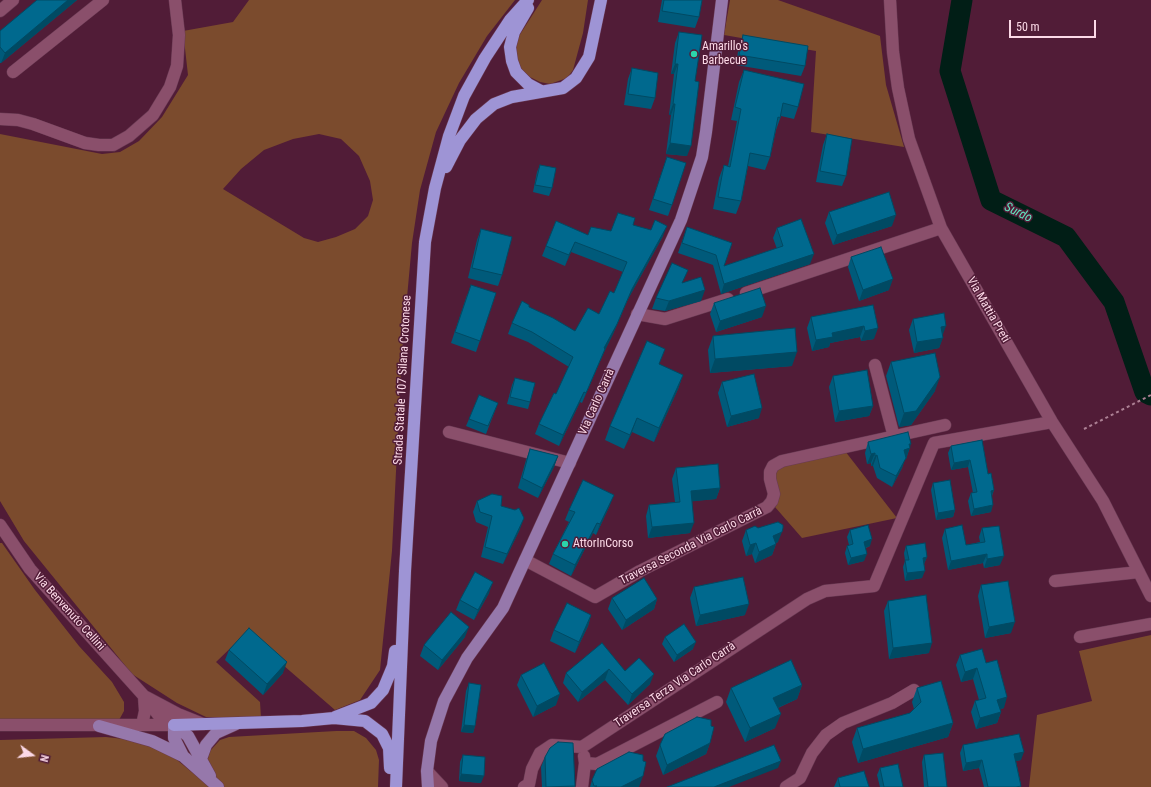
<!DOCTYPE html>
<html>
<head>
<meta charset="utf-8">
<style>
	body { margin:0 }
	#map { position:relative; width:1151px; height:787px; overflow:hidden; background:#511c37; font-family:"Roboto Condensed",sans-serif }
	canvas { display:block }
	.north { position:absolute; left:12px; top:735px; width:40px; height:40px; -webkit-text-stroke:3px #511c37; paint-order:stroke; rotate:105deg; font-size:11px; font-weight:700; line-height:16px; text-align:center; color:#fcd9e7 }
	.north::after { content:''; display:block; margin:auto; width:14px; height:18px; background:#fcd9e7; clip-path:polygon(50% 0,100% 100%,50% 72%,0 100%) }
	.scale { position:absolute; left:1009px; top:20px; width:87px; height:18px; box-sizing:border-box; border:2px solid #fcd9e7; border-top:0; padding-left:5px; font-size:12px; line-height:14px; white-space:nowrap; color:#fcd9e7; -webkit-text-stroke:3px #511c37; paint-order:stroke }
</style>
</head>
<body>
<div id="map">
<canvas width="1151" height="787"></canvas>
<div class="north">N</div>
<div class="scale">50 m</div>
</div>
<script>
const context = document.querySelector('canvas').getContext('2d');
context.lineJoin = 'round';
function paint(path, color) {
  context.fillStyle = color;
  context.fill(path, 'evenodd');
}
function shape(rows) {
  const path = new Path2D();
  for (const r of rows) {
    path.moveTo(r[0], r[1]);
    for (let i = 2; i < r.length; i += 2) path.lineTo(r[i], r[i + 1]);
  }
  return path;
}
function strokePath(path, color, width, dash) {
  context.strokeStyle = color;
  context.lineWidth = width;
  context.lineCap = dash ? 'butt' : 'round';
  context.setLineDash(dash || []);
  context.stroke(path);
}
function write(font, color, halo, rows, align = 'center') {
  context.font = font + ' "Roboto Condensed",sans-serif';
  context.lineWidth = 3;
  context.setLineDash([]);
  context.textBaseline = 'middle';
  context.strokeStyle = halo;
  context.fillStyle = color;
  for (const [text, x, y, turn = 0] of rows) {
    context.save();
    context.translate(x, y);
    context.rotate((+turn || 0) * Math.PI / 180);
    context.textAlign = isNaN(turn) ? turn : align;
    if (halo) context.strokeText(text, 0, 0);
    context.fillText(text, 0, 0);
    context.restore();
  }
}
paint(shape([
	[249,0,515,0,487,36,459,83,436,132,420,190,412,243,402,352,392,551,380,670,360,700,335,710,246,633,216,662,260,702,261,718,206,717,177,703,132,674,24,541,0,501,0,134,102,154,120,152,139,141,162,117,188,75,183,31,233,22],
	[319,134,341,139,359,156,370,181,373,200,368,216,355,229,336,237,318,242,304,238,223,189,241,169,264,150,293,139],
	[542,0,588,0,583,33,573,70,567,78,550,84,540,82,530,77,521,69,513,52,519,36],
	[730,0,778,0,880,36,886,85,904,147,811,132,816,51,724,35],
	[845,451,897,518,802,538,775,507,777,502,773,470,776,468],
	[0,543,2,543,35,590,79,646,112,682,124,702,124,711,119,720,0,720],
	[1151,635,1151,787,1029,787,1037,715,1092,701,1079,651],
	[336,731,354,731,366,738,376,750,379,760,378,787,224,787,218,782,207,762,210,751,220,740,229,737],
	[106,737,142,741,171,755,210,787,0,787,0,740]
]), '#7b4b2d');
strokePath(shape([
	[962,0,950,71,991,200,1066,237,1114,302,1145,392,1151,395]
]), '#011e16', 21);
const minor = shape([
	[890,0,893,52,898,88,909,139,941,228,1052,422,1103,501,1151,596],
	[0,11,13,0],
	[13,72,103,0],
	[0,119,18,120,33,124,85,143,99,145,113,145,129,136,153,115,170,87,177,66,179,35,175,0],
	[746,293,941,228],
	[637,314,665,319,728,299],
	[875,365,894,437],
	[449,432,570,463],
	[0,525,30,569,144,696,160,717,174,725],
	[525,560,595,597,640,571,767,507,772,501,774,494,770,479,770,472,773,466,782,461,945,425],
	[1055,581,1139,572],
	[1080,637,1151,624],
	[146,697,178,714,203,724],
	[0,725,173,725],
	[142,725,145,711,144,696],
	[585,763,597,764,717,702],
	[427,771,442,787],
	[524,787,529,784,532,769,540,753,552,745,582,747,807,599,825,591,874,586,934,443,1052,422],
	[582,787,585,763,584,756],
	[786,787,800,778,812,753,826,735,843,723,892,703,914,690]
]);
const major = shape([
	[174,725,174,738,183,756,218,787],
	[174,725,188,736,210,776],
	[99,726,152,741,183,756],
	[201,759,206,745,216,733,236,724],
	[428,787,427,771,431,741,444,701,467,658,503,608,681,220,702,157,706,132,722,0]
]);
const highway = shape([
	[528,8,514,32,510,47,512,61,516,72,528,84,541,91],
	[446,167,460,140,476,119,494,104,512,97,563,88,576,78,589,57,601,0],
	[335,717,371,703,383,690,393,666,395,651],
	[174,725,302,721,334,718,365,721,382,734,389,748,390,768],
	[396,787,405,571,425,242,435,188,449,136,464,96,485,58,510,20,528,0]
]);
strokePath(minor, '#693a53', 13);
strokePath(major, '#693a53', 13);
strokePath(highway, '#693a53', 13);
strokePath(shape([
	[1084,429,1151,395]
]), '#ac8094', 2, [3, 3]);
strokePath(minor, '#8a4f6b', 12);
strokePath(major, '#9678ab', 12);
strokePath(highway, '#9e94d5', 12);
paint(shape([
	[37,0,77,0,1,63,0,63,0,31],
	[662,0,702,0,699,17,695,28,658,22],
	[679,32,695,81,687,156,666,154,671,115,669,115,674,74,671,74,675,43],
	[743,35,805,66,801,76,736,65,739,45],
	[632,68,655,98,651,109,624,105,628,79],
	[744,70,798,107,794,119,781,116,776,130,770,157,765,170,748,166,741,201,736,214,713,209,719,178,724,165,728,166,737,121,731,120,739,82],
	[827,134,846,176,842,186,816,182,823,145],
	[667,157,672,205,668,216,649,210],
	[540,165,552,188,549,196,533,192,537,172],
	[829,212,892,226,833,245,825,223],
	[633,225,663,236,628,299,613,334,605,350,601,359,582,403,580,402,559,446,535,434,539,424,556,394,569,367,528,342,508,334,512,323,529,307,575,331,599,314,614,293,623,272,571,252,565,266,542,256,546,246,588,235,611,231],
	[687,227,732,243,724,266,777,249,773,238,777,228,810,264,721,294,713,265,678,253],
	[481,229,502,275,498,286,468,278,477,240],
	[851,257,889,290,859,301,848,267],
	[684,283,701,301,665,311,652,309,656,298],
	[496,293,476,352,451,343,467,295],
	[714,303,762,317,716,332,710,314],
	[873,305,874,339,861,341,860,337,830,343,829,347,812,351,807,328,811,317],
	[913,319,943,336,939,348,914,353,909,330],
	[713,336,792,366,710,373,708,350],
	[891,362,935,391,911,425,899,427,886,376],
	[660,365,683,375,678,389,654,442,632,432,624,449,605,440,610,426],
	[833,376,873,406,869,416,835,422,829,387],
	[515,378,530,402,528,409,507,404,512,385],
	[722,382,759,418,727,427,718,393],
	[498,403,486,434,466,426,469,419],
	[982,440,988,474,994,490,992,496,991,512,971,516,968,501,971,493,973,493,968,467,951,470,948,453,951,446],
	[868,442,910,447,906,459,905,459,902,468,892,487,877,478,873,466,871,466,871,463,867,464,865,453],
	[530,449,558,456,554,467,538,498,518,488,526,460],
	[676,468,720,488,716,499,692,501,690,533,648,538,646,516,649,505,675,502,672,479],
	[933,483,955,510,953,517,936,520,931,490],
	[477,501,501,506,520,529,503,564,481,557,488,527,476,522,473,512],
	[610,505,596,535,593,533,571,576,549,564,553,554,569,522,565,520,569,510],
	[982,528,1000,565,984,568,983,563,948,570,942,538,945,529,966,545,980,542,979,537],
	[746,530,778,542,776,543,776,544,772,555,755,563,752,554,746,556,742,541],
	[850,530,870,546,866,548,864,561,848,565,845,553,847,546,849,545,847,537],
	[906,546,927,557,924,564,922,578,905,581,903,567,905,561,904,553],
	[981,585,1011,633,985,638,978,596],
	[694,587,745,615,696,626,690,598],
	[489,593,474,620,456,610,460,600],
	[612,598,657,599,654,609,622,630,608,609],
	[888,601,929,653,889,659,884,611],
	[591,615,588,626,575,653,550,641,554,630],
	[465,637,438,670,420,656,424,645],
	[665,637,693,649,674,662,662,644],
	[602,643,625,671,650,684,628,705,605,680,578,702,563,683,566,673],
	[229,650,283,673,263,695,225,660],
	[960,655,986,663,1004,708,1000,709,1001,712,997,723,976,729,971,712,975,701,979,700,973,679,961,682,956,665],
	[521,675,556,705,533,717,517,685],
	[469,683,475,726,473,733,461,732,466,691],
	[802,685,797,699,778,708,775,728,745,742,726,702,731,688],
	[917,688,953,723,948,737,858,763,852,742,857,728,910,713,914,709,912,702],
	[710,743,706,754,663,775,656,756,660,745],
	[963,745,1021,760,1016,761,1021,786,1021,787,984,787,979,768,963,771,960,753],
	[463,755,481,783,459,781,460,762],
	[924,755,947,787,924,787,922,762],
	[545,757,575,786,575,787,542,787,541,767],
	[880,768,903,787,880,787,877,775],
	[838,778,869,787,834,787],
	[592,780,639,787,590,787]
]), '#005a7a');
paint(shape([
	[68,0,77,0,1,63,5,53],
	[675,64,678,64,674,74,671,74],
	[673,104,675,104,671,115,669,115],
	[670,143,691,146,687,156,666,154],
	[896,215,892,226,833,245,837,235],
	[667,226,663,236,628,299,613,334,605,350,601,359,582,403,604,348,632,289],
	[575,242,571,252,565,266,569,255],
	[814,254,810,264,721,294,724,284],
	[893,279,889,290,859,301,863,290],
	[705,290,701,301,665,311,669,301],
	[766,306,762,317,716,332,720,321],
	[864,326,860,337,830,343,829,347,812,351,816,340,832,333],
	[946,326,942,337,941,327],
	[878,328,874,339,861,341,865,331],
	[943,338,939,348,914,353,917,342],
	[797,352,792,366,710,373,715,359],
	[683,375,678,389,654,442,659,428],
	[940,377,935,391,911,425,899,427,904,413],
	[584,392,580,402,559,446,563,435],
	[873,406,869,416,835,422,839,411],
	[762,408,759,418,727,427,731,416],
	[637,418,632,432,624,449,630,435],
	[909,444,911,444,906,459,905,459,902,468,892,487,896,476,904,450],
	[875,453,871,463,867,464,871,454],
	[877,455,873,466,871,466,875,456],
	[558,456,554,467,538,498,542,488],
	[970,460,968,467,951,470,954,463],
	[720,488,716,499,687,502,691,491],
	[994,490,991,497,991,491],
	[614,495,610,505,596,535,600,524],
	[993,505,991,512,971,516,974,509],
	[955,510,953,517,936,520,938,513],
	[524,518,520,529,503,564,507,554],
	[597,523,593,533,571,576,575,565],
	[694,523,690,533,648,538,652,527],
	[782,532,778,542,769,546,773,536],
	[872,539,870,546,861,549,864,542],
	[756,543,752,554,746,556,750,545],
	[776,544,772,555,755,563,759,552],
	[867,554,864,561,848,565,851,558],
	[987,554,983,563,948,570,951,561],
	[1004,556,1000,565,984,568,987,559],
	[927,557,924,564,923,558],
	[925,571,922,578,905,581,907,573],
	[493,582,489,593,474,620,478,610],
	[657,599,654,609,622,630,626,620],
	[749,604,745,615,696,626,700,615],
	[591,615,588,626,575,653,579,642],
	[1015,622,1011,633,985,638,989,627],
	[469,627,465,637,438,670,442,660],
	[696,642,693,649,674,662,677,655],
	[932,643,929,653,889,659,893,648],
	[287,662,283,673,263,695,267,684],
	[977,668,973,679,961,682,965,672],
	[609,669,605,680,578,702,582,692],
	[654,674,650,684,628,705,632,694],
	[802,685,797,699,768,712,773,698],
	[560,694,556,705,533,717,537,706],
	[1007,697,1004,708,993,711,997,700],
	[1001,712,997,723,976,729,980,718],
	[781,714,775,728,745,742,750,728],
	[953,723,948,737,858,763,863,749],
	[464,725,475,726,473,733,461,732],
	[710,743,706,754,663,775,667,765],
	[1024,752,1021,760,1011,762,1014,754],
	[982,760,979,768,963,771,966,763],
	[781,761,778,768,729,787,714,787],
	[461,774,484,776,481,783,459,781],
	[643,776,639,787,621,787]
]), '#004a63');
const building = shape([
	[37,0,68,0,5,53,0,47,0,31,37,0],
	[664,0,702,0,699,17,662,11,664,0],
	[679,32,702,35,695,81,699,82,691,146,670,143,675,104,673,104,678,64,675,64,679,32],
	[743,35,808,46,805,66,739,55,743,35],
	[632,68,658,73,655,98,628,94,632,68],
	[744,70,804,84,798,107,783,103,780,118,778,117,770,157,750,153,741,201,718,197,724,165,730,167,741,109,735,107,744,70],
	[827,134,852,139,846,176,820,171,827,134],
	[667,157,686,163,672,205,653,199,667,157],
	[540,165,556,168,552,188,535,185,540,165],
	[889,192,896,215,837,235,829,212,889,192],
	[618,213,635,218,633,225,651,230,655,220,667,226,632,289,617,324,604,348,605,349,586,393,584,392,563,435,539,424,554,393,556,394,573,357,532,332,512,323,522,301,529,305,529,307,553,318,575,331,588,308,599,314,610,291,614,293,627,262,575,242,569,255,546,246,556,221,588,235,591,227,611,231,618,213],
	[801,219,814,254,724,284,716,255,682,243,687,227,732,243,724,266,783,246,777,228,801,219],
	[481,229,512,237,502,275,472,268,481,229],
	[881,247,893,279,863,290,851,257,881,247],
	[672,263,688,270,682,283,701,277,705,290,669,301,656,298,672,263],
	[471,285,496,293,480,341,455,332,471,285],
	[760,288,766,306,720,321,714,303,760,288],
	[873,305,878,328,865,331,864,326,832,333,833,337,816,340,811,317,873,305],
	[944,313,946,326,941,327,943,338,917,342,913,319,944,313],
	[795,328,797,352,715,359,713,336,795,328],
	[647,341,665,349,659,364,683,375,659,428,637,418,630,435,610,426,647,341],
	[935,353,940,377,916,411,904,413,891,362,935,353],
	[867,370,873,406,839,411,833,376,867,370],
	[754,374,762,408,731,416,722,382,754,374],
	[515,378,535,383,530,402,510,397,515,378],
	[479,395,498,403,488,426,469,419,479,395],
	[908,432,911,444,909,444,910,448,904,450,906,458,896,476,880,468,877,455,875,456,875,453,871,454,868,442,908,432],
	[982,440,988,474,991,473,994,490,991,491,993,505,974,509,971,493,977,492,970,460,954,463,951,446,982,440],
	[530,449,558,456,542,488,522,478,530,449],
	[718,464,720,488,691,491,694,523,652,527,649,505,680,502,676,468,718,464],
	[583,480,614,495,600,524,597,523,575,565,553,554,575,512,569,510,583,480],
	[950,480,955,510,938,513,933,483,950,480],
	[492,494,502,496,501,506,515,510,519,508,524,518,507,554,485,547,492,516,480,512,477,501,492,494],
	[778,522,783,525,783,528,782,532,773,536,776,544,759,552,756,543,750,545,746,530,755,526,758,528,778,522],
	[868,525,872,539,864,542,867,554,851,558,847,546,853,544,850,530,868,525],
	[962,525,966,545,985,542,982,528,999,526,1004,556,987,559,987,554,951,561,945,529,962,525],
	[925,543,927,557,923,558,925,571,907,573,905,560,909,560,906,546,925,543],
	[475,572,493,582,478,610,460,600,475,572],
	[743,577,749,604,700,615,694,587,743,577],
	[644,578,657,599,626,620,612,598,644,578],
	[1008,581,1015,622,989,627,981,585,1008,581],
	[926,595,932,643,893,648,888,601,926,595],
	[567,603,591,615,579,642,554,630,567,603],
	[451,612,469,627,442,660,424,645,451,612],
	[684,624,696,642,677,655,665,637,684,624],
	[249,628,287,662,267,684,229,650,249,628],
	[602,643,625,671,639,658,654,674,632,694,609,669,582,692,566,673,602,643],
	[982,649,986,663,997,660,1007,697,997,700,1001,712,980,718,975,701,986,698,977,668,965,672,960,655,982,649],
	[791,660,802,685,773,698,781,714,750,728,731,688,791,660],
	[544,663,560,694,537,706,521,675,544,663],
	[941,681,953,723,863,749,857,728,910,713,921,702,917,688,941,681],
	[469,683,481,685,475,726,464,725,469,683],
	[697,717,711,720,711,726,714,727,710,743,667,765,660,745,665,734,697,717],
	[1019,734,1024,752,1014,754,1021,786,1016,787,988,787,982,760,966,763,963,745,1019,734],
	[558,742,573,743,575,786,546,787,545,757,550,748,558,742],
	[774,745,781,761,714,787,667,787,774,745],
	[629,752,643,755,643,761,646,762,643,776,621,787,595,787,597,786,594,786,592,780,597,769,629,752],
	[943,753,947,787,928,787,924,755,943,753],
	[463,755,485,757,484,776,461,774,463,755],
	[898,764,903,787,884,787,880,768,898,764],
	[864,771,869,787,840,787,838,778,864,771]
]);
paint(building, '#00698e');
strokePath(building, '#004a63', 1);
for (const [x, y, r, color] of [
	[694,54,4,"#2cd5ab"],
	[565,544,4,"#2cd5ab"]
]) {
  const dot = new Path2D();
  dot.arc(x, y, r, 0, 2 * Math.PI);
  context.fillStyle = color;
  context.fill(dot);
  strokePath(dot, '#511c37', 1.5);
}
write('12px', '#fcd9e7', '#511c37', [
	["Amarillo's",702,47],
	["Barbecue",702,61],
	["AttorInCorso",573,544]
], 'left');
write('12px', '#fcd9e7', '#511c37', [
	["Via Mattia Preti",988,310,60],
	["Strada Statale 107 Silana Crotonese",403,380,-87],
	["Via Carlo Carrà",597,402,-66],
	["Traversa Seconda Via Carlo Carrà",691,546,-27],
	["Via Benvenuto Cellini",69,612,48],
	["Traversa Terza Via Carlo Carrà",675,685,-34]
]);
write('italic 13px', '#61e6c0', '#511c37', [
	["Surdo",1018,213,26]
]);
</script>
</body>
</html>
